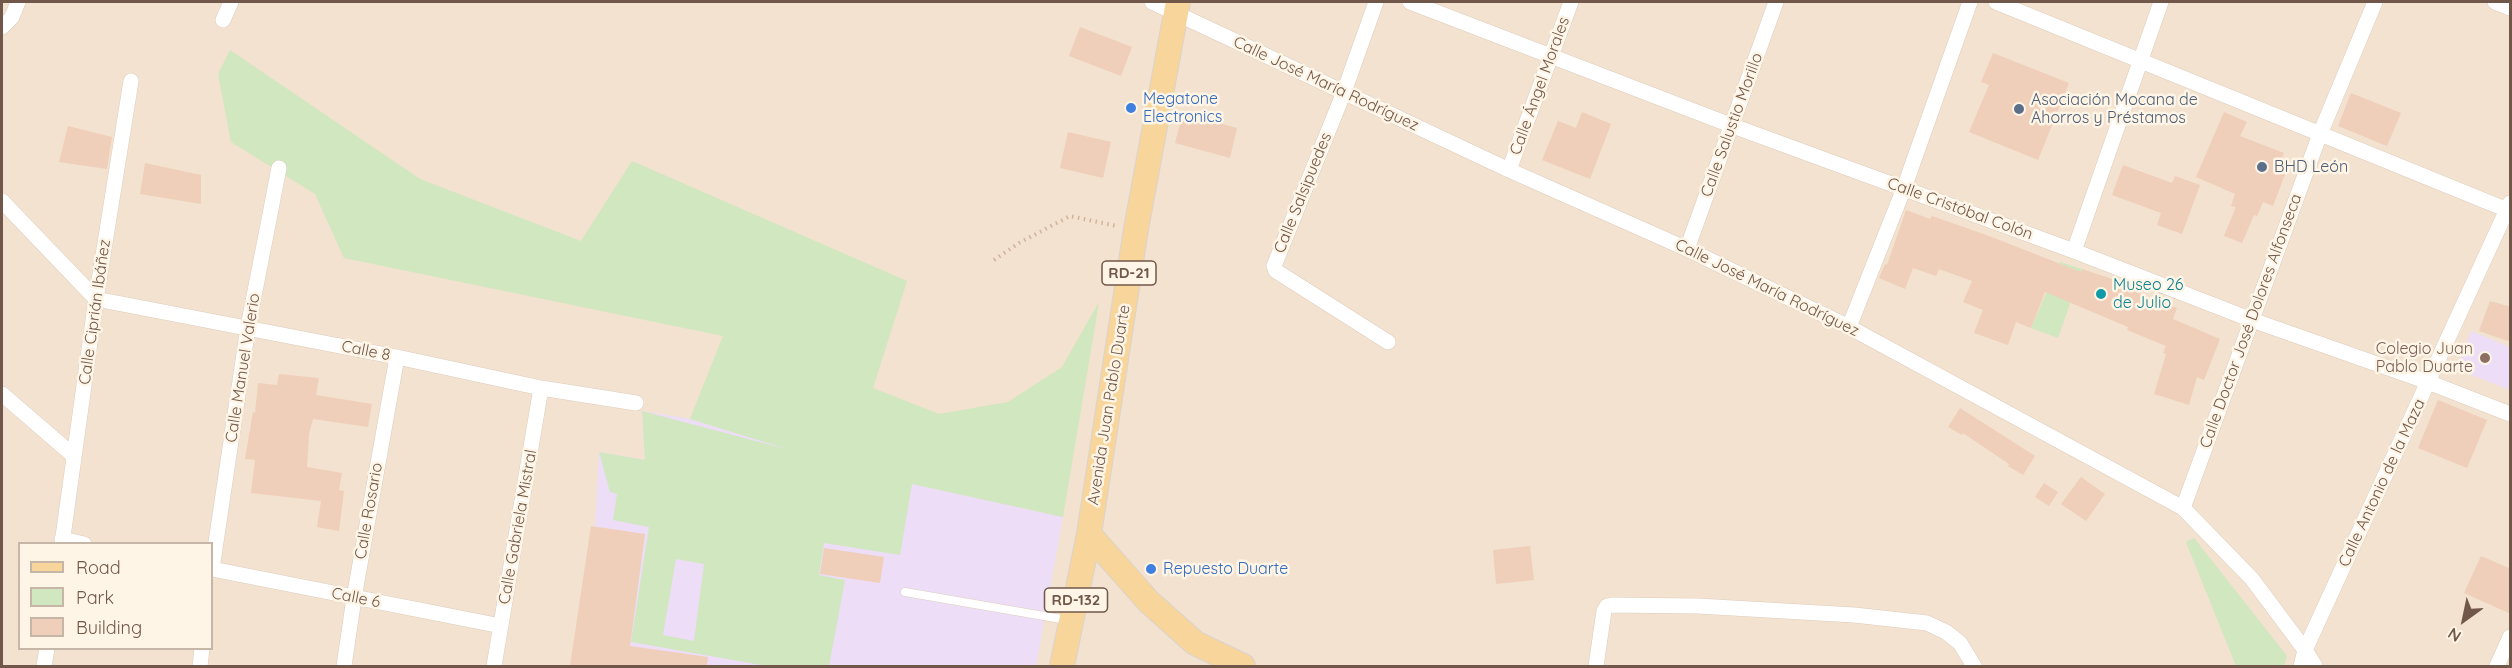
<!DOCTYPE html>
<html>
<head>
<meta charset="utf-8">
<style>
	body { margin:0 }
	#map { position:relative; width:2512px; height:668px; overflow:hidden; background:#fbf0e0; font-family:Quicksand,sans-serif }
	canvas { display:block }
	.frame { position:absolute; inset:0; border:3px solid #705749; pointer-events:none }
	.legend { position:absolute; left:18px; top:542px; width:195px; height:108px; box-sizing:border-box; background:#fef5e6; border:2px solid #c5b6a7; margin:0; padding:8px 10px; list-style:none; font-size:18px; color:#705749 }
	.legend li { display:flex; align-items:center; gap:12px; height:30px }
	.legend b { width:30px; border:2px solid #c5b6a7 }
	.north { position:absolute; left:2434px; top:590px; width:60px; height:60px; -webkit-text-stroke:4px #fef5e6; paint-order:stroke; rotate:213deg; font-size:16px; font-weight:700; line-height:24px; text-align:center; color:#705749 }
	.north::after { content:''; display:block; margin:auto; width:21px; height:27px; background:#705749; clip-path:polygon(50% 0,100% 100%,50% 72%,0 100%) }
</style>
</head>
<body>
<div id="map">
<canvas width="2512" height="668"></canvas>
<div class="frame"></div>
<ul class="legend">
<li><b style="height:8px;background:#f8d59a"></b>Road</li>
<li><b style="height:16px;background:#d0e7c0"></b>Park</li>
<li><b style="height:16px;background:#efcfb9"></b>Building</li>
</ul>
<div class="north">N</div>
</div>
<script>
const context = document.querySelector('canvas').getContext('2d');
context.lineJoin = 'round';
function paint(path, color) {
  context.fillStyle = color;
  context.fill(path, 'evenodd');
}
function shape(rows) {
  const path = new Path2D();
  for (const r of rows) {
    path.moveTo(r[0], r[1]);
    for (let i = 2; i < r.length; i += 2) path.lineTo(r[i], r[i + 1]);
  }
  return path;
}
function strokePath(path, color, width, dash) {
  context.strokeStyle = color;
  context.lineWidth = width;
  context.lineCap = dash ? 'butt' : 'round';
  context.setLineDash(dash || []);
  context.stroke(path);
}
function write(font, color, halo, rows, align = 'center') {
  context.font = font + ' Quicksand,sans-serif';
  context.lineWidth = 5;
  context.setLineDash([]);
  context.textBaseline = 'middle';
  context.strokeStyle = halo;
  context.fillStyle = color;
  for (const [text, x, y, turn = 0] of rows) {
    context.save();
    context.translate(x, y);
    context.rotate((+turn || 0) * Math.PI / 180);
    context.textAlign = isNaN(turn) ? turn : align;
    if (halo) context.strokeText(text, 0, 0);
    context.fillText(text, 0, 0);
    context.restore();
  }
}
paint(shape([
	[2,2,2510,2,2510,666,2,666],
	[20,544,212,544,212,648,20,648]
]), '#f2e2cf');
paint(shape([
	[2471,331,2510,347,2510,390,2456,369],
	[642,411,690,419,890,479,1063,517,1036,666,576,666,595,527,599,452,645,460]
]), '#edddf7');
paint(shape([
	[230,50,420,179,581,241,632,161,907,281,873,388,939,414,1008,402,1062,367,1099,302,1063,517,912,484,900,555,824,543,819,575,845,580,829,666,767,666,631,642,649,527,613,520,617,494,610,492,599,452,645,460,642,411,790,450,690,419,723,336,344,258,315,194,231,142,218,74],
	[676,559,704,564,694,641,663,635],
	[2060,262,2082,269,2058,338,2031,328],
	[2194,538,2287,656,2284,666,2236,666,2186,542]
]), '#d0e7c0');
paint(shape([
	[1080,27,1132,47,1121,76,1069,56],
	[1993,53,2069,83,2038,160,1969,132,1989,85,1981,82],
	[2351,93,2401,113,2387,146,2338,126],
	[1582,112,1611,124,1590,179,1542,160,1558,121,1576,128],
	[2224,112,2247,122,2240,136,2284,153,2279,163,2288,166,2273,206,2263,202,2257,216,2254,215,2242,243,2224,236,2236,207,2231,206,2235,194,2196,177],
	[1183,113,1237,128,1230,158,1175,143],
	[68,126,112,137,107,169,59,162],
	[1068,132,1111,142,1103,178,1060,168],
	[145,163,201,175,201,204,140,194],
	[2123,165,2172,183,2175,176,2200,185,2182,234,2157,225,2161,213,2112,195],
	[1906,210,1930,219,1932,216,1989,236,2081,272,2082,269,2133,286,2131,290,2177,308,2173,319,2220,339,2204,380,2197,377,2189,405,2154,394,2166,354,2163,353,2166,346,2127,330,2128,327,2045,292,2031,328,2016,322,2008,345,1974,333,1983,310,1963,302,1972,281,1939,269,1936,276,1913,268,1905,289,1879,278,1885,264,1887,265],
	[2490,301,2511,307,2511,342,2479,331],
	[279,374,319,378,316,395,372,404,368,427,313,419,309,434,307,467,342,473,339,490,344,491,339,531,317,527,321,501,251,493,255,460,245,459,253,412,255,413,258,383,277,385],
	[2438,400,2487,420,2467,468,2418,448],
	[1960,408,2035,456,2023,475,2008,466,2009,464,1963,433,1962,435,1948,427],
	[2081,477,2105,494,2086,521,2061,504],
	[2044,483,2058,492,2049,506,2035,497],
	[591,526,645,534,630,646,708,657,707,666,570,666],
	[1530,546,1534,580,1496,584,1493,550],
	[824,548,884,557,880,583,820,574],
	[2481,556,2511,569,2511,614,2464,593]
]), '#efcfb9');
const lane = shape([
	[905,592,1067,620]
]);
const street = shape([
	[1152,2,1509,170,1687,249,1849,327,2183,508,2252,579,2305,650,2315,666],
	[1376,2,1344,92,1274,266,1276,271,1388,342],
	[1410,2,1733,126,2074,251,2252,320,2428,382,2510,414],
	[1996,2,2510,211],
	[2495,2,2510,8],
	[223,20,231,2],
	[2,27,12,17,18,2],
	[1509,170,1571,2],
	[2,201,96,299,397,357,541,388,636,403],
	[1687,249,1776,2],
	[2074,251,2161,2],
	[1849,327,1904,188,1970,2],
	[2,394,74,456],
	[2183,508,2320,134,2375,2],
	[62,539,84,544],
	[62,544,96,299,131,81],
	[212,569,248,327,279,168],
	[212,569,501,626],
	[44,666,47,648],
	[200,666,202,648],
	[344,666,354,598,397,357],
	[494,666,541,388],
	[1596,666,1604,611,1607,606,1612,605,1698,606,1854,615,1927,623,1946,632,1960,643,1974,666],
	[2301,666,2305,650,2510,203],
	[2497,666,2510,637]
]);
const primary = shape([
	[1089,534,1148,601,1195,643,1243,666],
	[1062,666,1089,534,1136,229,1178,2]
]);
strokePath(lane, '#decdbd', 9);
strokePath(street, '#decdbd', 16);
strokePath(primary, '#dad3d0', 26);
strokePath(shape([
	[994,260,1019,243,1070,216,1117,226]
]), '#d3b29d', 4, [1.5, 4.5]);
strokePath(lane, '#fff', 8);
strokePath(street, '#fff', 15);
strokePath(primary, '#f8d59a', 24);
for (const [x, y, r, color] of [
	[1131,108,6,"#3f7fe0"],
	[2019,109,6,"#5c6f8a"],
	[2262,167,6,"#5c6f8a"],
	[2101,294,6,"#0f9aa8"],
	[2485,358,6,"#8d6e63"],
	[1151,569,6,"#3f7fe0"]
]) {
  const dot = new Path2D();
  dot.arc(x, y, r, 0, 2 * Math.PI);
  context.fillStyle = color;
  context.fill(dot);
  strokePath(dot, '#fef5e6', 2);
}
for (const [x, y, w] of [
	[1129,273,54],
	[1076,600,63]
]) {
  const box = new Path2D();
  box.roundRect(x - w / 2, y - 12, w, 24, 4.5);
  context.fillStyle = '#fef5e6';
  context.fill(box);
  strokePath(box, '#705749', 1.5);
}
write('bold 15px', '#705749', null, [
	["RD-21",1129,273],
	["RD-132",1076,600]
]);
write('16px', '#705749', '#fef5e6', [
	["Calle José María Rodríguez",1326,84,25],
	["Calle Ángel Morales",1540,86,-70],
	["Calle Salustio Morillo",1732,125,-70],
	["Calle Salsipuedes",1303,193,-68],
	["Calle Cristóbal Colón",1960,209,20],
	["Calle José María Rodríguez",1767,288,26],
	["Calle Ciprián Ibáñez",95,312,-82],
	["Calle Doctor José Dolores Alfonseca",2251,321,-70],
	["Calle 8",366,351,11],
	["Calle Manuel Valerio",243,368,-81],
	["Avenida Juan Pablo Duarte",1109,405,-81],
	["Calle Antonio de la Maza",2382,483,-65],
	["Calle Rosario",369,511,-80],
	["Calle Gabriela Mistral",518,527,-80],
	["Calle 6",356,598,11]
]);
write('16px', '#366cbe', '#fef5e6', [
	["Megatone",1143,99],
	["Electronics",1143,117],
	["Repuesto Duarte",1163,569]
], 'left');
write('16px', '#4e5e75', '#fef5e6', [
	["Asociación Mocana de",2031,100],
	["Ahorros y Préstamos",2031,118],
	["BHD León",2274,167]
], 'left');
write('16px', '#0d838f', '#fef5e6', [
	["Museo 26",2113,285],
	["de Julio",2113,303]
], 'left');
write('16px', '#785e54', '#fef5e6', [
	["Colegio Juan",2473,349],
	["Pablo Duarte",2473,367]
], 'right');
</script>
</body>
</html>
